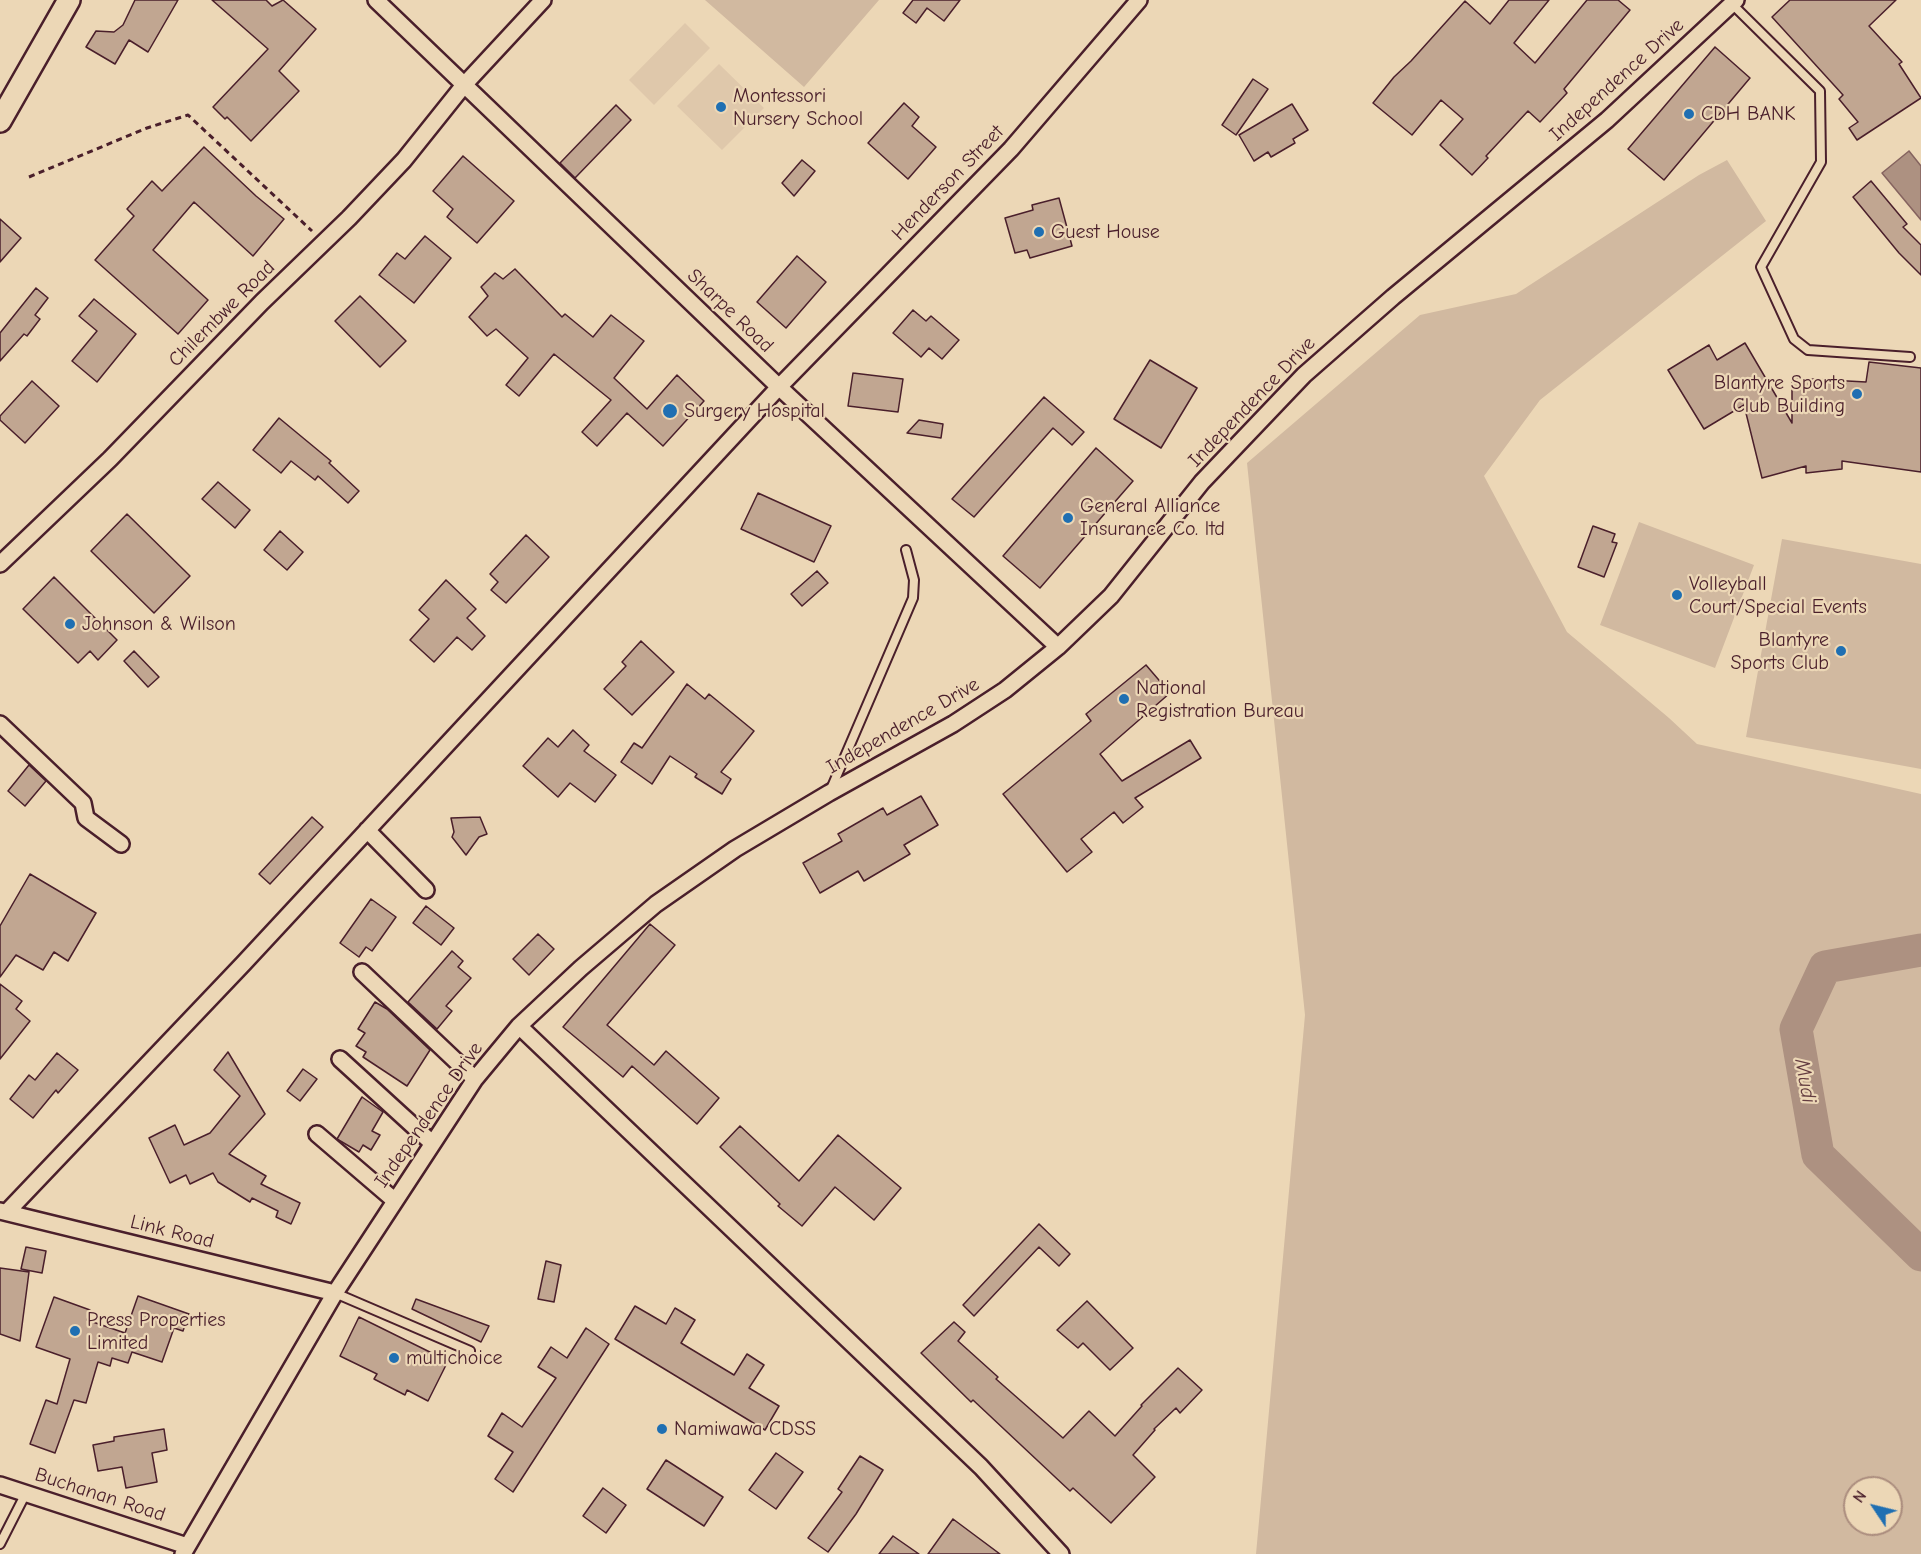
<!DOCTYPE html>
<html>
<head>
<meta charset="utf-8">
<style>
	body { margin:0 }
	#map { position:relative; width:1921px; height:1554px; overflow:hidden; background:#ecd7b6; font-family:"Comic Neue",sans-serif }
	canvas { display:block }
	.north { position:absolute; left:1843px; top:1476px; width:60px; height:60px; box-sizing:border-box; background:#ecd7b6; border:2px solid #ab8d7e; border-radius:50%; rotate:305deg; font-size:16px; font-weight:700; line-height:24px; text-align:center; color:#4a1f2b }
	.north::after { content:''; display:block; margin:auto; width:21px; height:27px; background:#1f6fb2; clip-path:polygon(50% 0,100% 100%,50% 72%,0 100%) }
</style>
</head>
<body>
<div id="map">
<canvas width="1921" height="1554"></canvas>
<div class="north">N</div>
</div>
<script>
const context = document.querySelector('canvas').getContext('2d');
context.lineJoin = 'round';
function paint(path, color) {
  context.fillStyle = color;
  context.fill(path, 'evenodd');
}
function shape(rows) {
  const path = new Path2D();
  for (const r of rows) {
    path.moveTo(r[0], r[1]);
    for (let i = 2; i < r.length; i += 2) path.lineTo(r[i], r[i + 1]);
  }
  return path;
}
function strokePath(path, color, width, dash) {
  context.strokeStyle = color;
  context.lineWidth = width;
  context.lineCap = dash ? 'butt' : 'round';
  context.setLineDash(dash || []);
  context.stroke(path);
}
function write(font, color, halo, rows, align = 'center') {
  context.font = font + ' "Comic Neue",sans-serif';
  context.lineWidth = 4.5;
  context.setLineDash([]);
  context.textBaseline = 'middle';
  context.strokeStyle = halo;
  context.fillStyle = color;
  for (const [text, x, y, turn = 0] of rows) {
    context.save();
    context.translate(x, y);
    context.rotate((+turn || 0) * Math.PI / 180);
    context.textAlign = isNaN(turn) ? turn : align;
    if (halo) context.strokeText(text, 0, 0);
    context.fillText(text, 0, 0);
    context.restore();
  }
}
paint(shape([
	[685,23,710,48,654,105,629,80],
	[719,64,764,108,722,150,677,106]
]), '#dfc8ab');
paint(shape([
	[705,0,879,0,804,87],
	[1727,160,1766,221,1540,400,1484,476,1567,632,1669,718,1697,744,1921,794,1921,1554,1256,1554,1305,1015,1247,463,1420,315,1516,294,1699,175],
	[1855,1488,1891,1488,1891,1524,1855,1524],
	[1639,522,1754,565,1715,668,1600,625],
	[1782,539,1921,564,1921,769,1746,737]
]), '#d1b9a0');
const water = shape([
	[1909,151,1921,166,1921,220,1882,173,1909,151]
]);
paint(water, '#ad9181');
strokePath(water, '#85635f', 1.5);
strokePath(shape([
	[1921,950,1825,967,1796,1029,1818,1155,1921,1255]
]), '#ad9181', 33);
const building = shape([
	[135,0,178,0,148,52,129,40,115,64,86,47,96,31,114,32,123,25,135,0],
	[212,0,266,0,272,6,283,0,316,29,279,71,299,91,251,141,227,117,225,119,213,107,268,49,212,0],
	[913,0,960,0,944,21,927,8,916,23,903,13,913,0],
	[1509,0,1549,0,1514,43,1535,63,1587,0,1618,0,1630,10,1564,89,1567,93,1540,122,1528,111,1486,156,1488,158,1472,175,1440,145,1463,119,1441,100,1412,135,1373,103,1394,77,1411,61,1465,1,1490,24,1509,0],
	[1790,0,1896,0,1869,26,1902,62,1899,64,1921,98,1857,140,1849,128,1858,122,1839,99,1843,95,1772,17,1790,0],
	[1715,47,1750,78,1664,180,1628,149,1715,47],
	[1253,79,1268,89,1236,135,1222,125,1253,79],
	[904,103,919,117,912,126,936,147,908,179,868,143,904,103],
	[1292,104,1308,130,1293,139,1295,143,1271,157,1268,152,1254,161,1239,135,1292,104],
	[616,105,631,120,575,178,560,163,616,105],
	[204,147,256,196,284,219,253,256,194,202,153,250,208,300,178,334,95,260,134,216,127,209,152,181,162,191,204,147],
	[463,156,514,201,477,243,447,217,453,209,433,191,463,156],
	[802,160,815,171,794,196,782,183,802,160],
	[1871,181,1907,224,1903,227,1921,245,1921,275,1899,253,1853,197,1871,181],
	[1059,198,1072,246,1030,258,1027,250,1015,253,1005,218,1033,210,1032,205,1059,198],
	[0,219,21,238,0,262,0,219],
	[425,236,451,258,414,303,379,275,397,253,405,259,425,236],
	[797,256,826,282,786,328,757,302,797,256],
	[515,269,562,317,565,314,593,337,611,315,644,341,614,378,647,409,677,375,704,401,663,446,627,413,597,446,582,432,611,400,554,354,519,396,506,385,528,358,496,329,487,336,469,317,488,296,481,287,495,273,503,279,515,269],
	[36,288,48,298,35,315,40,319,27,336,24,334,0,361,0,333,36,288],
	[360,296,406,341,380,367,335,321,360,296],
	[94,299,136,334,97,382,72,361,97,331,79,316,94,299],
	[913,310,926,321,931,316,959,340,942,359,929,348,921,357,893,333,913,310],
	[1745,343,1792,423,1792,378,1866,382,1869,362,1921,368,1921,472,1842,461,1842,469,1806,473,1806,466,1762,478,1744,405,1704,429,1668,370,1709,345,1717,360,1745,343],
	[1150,360,1197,388,1161,448,1114,419,1150,360],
	[853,373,903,379,898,412,848,406,853,373],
	[32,381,59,406,25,443,0,420,0,416,32,381],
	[1044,397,1084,432,1072,445,1053,428,974,517,952,499,1044,397],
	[279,418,331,461,329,463,359,491,348,503,318,476,315,480,291,461,281,473,253,450,279,418],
	[919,420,943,424,941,438,907,433,919,420],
	[1096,448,1133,481,1040,588,1003,556,1096,448],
	[218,482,250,510,235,528,202,499,218,482],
	[758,493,831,526,814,562,741,529,758,493],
	[127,514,190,576,154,613,91,551,127,514],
	[1593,526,1615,534,1612,542,1617,543,1604,577,1578,567,1593,526],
	[280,531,303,552,287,570,264,550,280,531],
	[526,535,549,557,506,603,491,590,498,582,490,574,526,535],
	[817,571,828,583,802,606,791,594,817,571],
	[54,577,117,640,98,660,90,651,78,663,23,609,54,577],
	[446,580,476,609,467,618,485,636,472,650,457,637,434,662,410,640,429,619,419,610,446,580],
	[641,641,674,672,632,715,604,689,626,666,622,662,641,641],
	[134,651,159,677,148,687,124,661,134,651],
	[1146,665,1170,693,1100,754,1122,781,1190,740,1201,758,1135,798,1143,807,1123,823,1114,812,1081,839,1092,852,1067,872,1003,794,1091,721,1086,714,1146,665],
	[687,684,705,699,709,694,754,731,721,772,731,779,722,794,695,777,697,774,670,756,652,784,621,762,634,743,642,748,687,684],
	[573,730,589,745,584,751,616,775,595,802,570,783,558,797,523,766,548,738,558,747,573,730],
	[29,765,46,781,25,806,8,791,29,765],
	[921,796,938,825,904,845,910,854,864,881,858,871,820,893,803,863,842,841,838,834,883,808,887,815,921,796],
	[312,817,323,827,270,884,259,874,312,817],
	[480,817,487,834,479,837,466,855,452,837,454,832,451,818,480,817],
	[30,874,96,913,68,961,54,952,43,970,16,955,0,977,0,926,30,874],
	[371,899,396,917,372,951,366,947,359,957,340,943,371,899],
	[426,906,454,928,441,945,413,923,426,906],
	[650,924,675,945,607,1025,654,1065,666,1051,719,1098,697,1124,632,1066,623,1077,563,1027,650,924],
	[538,934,554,949,529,975,513,959,538,934],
	[452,951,463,961,458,967,471,978,446,1006,452,1011,437,1029,408,1002,452,951],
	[0,984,22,1001,16,1009,30,1021,0,1059,0,984],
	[375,1002,387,1009,430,1050,407,1086,363,1057,366,1052,356,1046,365,1033,358,1029,375,1002],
	[228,1052,265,1114,229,1154,266,1176,261,1184,300,1203,291,1224,276,1217,278,1211,252,1198,250,1202,218,1182,213,1173,190,1184,186,1175,170,1183,149,1138,175,1125,184,1145,210,1133,240,1096,214,1070,228,1052],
	[57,1053,78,1070,58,1093,56,1090,33,1118,10,1099,29,1075,35,1080,57,1053],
	[303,1069,317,1079,300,1101,287,1091,303,1069],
	[362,1097,383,1112,372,1131,380,1135,371,1150,363,1145,359,1152,337,1139,362,1097],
	[740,1126,799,1181,838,1135,901,1188,874,1220,835,1187,802,1226,778,1206,780,1204,720,1147,740,1126],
	[1039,1224,1070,1254,1059,1266,1039,1247,974,1316,963,1305,1039,1224],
	[26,1247,46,1251,42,1273,21,1269,26,1247],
	[546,1261,561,1265,554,1302,538,1299,546,1261],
	[0,1268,29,1272,20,1341,0,1334,0,1268],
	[138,1296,189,1314,183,1331,174,1328,162,1362,132,1352,128,1363,112,1358,110,1366,98,1362,86,1403,74,1400,55,1453,30,1444,46,1400,57,1404,70,1359,36,1347,54,1297,90,1310,87,1320,125,1333,138,1296],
	[416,1299,489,1326,481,1342,412,1309,416,1299],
	[1087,1301,1133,1348,1110,1370,1083,1343,1078,1348,1057,1330,1087,1301],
	[635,1306,666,1324,675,1308,695,1320,681,1343,734,1375,747,1354,764,1365,749,1388,779,1406,765,1430,615,1339,635,1306],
	[359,1317,448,1361,428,1401,407,1390,405,1395,374,1379,377,1374,340,1356,359,1317],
	[954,1322,965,1332,958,1341,998,1377,996,1379,1063,1438,1089,1411,1115,1436,1142,1406,1141,1405,1178,1368,1202,1390,1180,1413,1176,1408,1154,1429,1155,1430,1133,1455,1155,1477,1111,1523,1073,1488,1070,1491,973,1400,971,1402,921,1353,954,1322],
	[586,1328,609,1344,513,1492,495,1479,513,1452,488,1436,502,1413,522,1427,556,1378,538,1367,551,1347,567,1358,586,1328],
	[164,1429,167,1450,152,1453,157,1482,126,1488,122,1467,98,1471,93,1445,114,1441,114,1437,164,1429],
	[776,1453,803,1472,776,1509,749,1490,776,1453],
	[860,1456,883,1470,856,1514,828,1552,808,1538,842,1492,838,1489,860,1456],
	[666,1460,723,1497,704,1526,647,1489,666,1460],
	[603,1488,626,1505,606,1533,583,1516,603,1488],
	[953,1519,1000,1554,928,1554,953,1519],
	[893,1536,919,1554,879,1554,893,1536]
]);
paint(building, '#c1a691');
strokePath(building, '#4a1f2b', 1.5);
const lane = shape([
	[1732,4,1820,91,1821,162,1761,267,1794,339,1808,350,1910,357],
	[831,789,913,598,914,580,906,550],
	[335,1293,470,1351],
	[0,1544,26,1493]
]);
const street = shape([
	[376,0,779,387,1058,647],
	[0,564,110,459,262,302,349,218,404,160,464,85,543,0],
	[0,724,83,803,86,818,121,844],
	[367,830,426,890],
	[362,972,475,1079],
	[519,1026,981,1467,1061,1554],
	[340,1059,432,1143],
	[317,1134,394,1200],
	[0,1211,335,1293],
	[7,1212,243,964,779,387,1011,149,1139,0],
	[0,1485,187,1546],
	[183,1554,335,1293,475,1079,519,1026,581,968,656,904,735,849,829,793,953,724,1005,690,1058,647,1111,596,1202,482,1304,375,1393,297,1607,120,1736,0]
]);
const secondary = shape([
	[0,121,69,0]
]);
strokePath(lane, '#4a1f2b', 12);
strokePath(street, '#4a1f2b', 20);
strokePath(secondary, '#4a1f2b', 26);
strokePath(shape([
	[29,177,147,128,188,115,312,231]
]), '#4a1f2b', 3, [6, 4.5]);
strokePath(lane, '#ecd7b6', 8);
strokePath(street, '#ecd7b6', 15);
strokePath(secondary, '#ecd7b6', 21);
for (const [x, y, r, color] of [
	[721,107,6,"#1f6fb2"],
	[1689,114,6,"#1f6fb2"],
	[1039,232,6,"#1f6fb2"],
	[1857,394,6,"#1f6fb2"],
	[670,411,8,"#1f6fb2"],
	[1068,518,6,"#1f6fb2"],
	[1677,595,6,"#1f6fb2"],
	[70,624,6,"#1f6fb2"],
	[1841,651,6,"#1f6fb2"],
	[1124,699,6,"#1f6fb2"],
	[75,1331,6,"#1f6fb2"],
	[394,1358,6,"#1f6fb2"],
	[662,1429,6,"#1f6fb2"]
]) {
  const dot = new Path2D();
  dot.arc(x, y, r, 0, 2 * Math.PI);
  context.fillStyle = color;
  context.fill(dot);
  strokePath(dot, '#ecd7b6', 2);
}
write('20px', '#4a1f2b', '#ecd7b6', [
	["Independence Drive",1617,80,-42],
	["Henderson Street",948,183,-46],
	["Sharpe Road",730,311,44],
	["Chilembwe Road",222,314,-45],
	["Independence Drive",1252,402,-46],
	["Independence Drive",903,726,-30],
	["Independence Drive",429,1115,-55],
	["Link Road",172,1232,14],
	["Buchanan Road",100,1495,18]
]);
write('20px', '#4a1f2b', '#ecd7b6', [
	["Montessori",733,96],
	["Nursery School",733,119],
	["CDH BANK",1701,114],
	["Guest House",1051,232],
	["Blantyre Sports",1845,383,"right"],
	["Club Building",1845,406,"right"],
	["Surgery Hospital",684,411],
	["General Alliance",1080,506],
	["Insurance Co. ltd",1080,529],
	["Volleyball",1689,584],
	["Court/Special Events",1689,607],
	["Johnson & Wilson",82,624],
	["Blantyre",1829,640,"right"],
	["Sports Club",1829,663,"right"],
	["National",1136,688],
	["Registration Bureau",1136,711],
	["Press Properties",87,1320],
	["Limited",87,1343],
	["multichoice",406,1358],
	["Namiwawa CDSS",674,1429]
], 'left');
write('italic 21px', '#633c40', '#ecd7b6', [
	["Mudi",1805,1081,80]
]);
</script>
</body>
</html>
